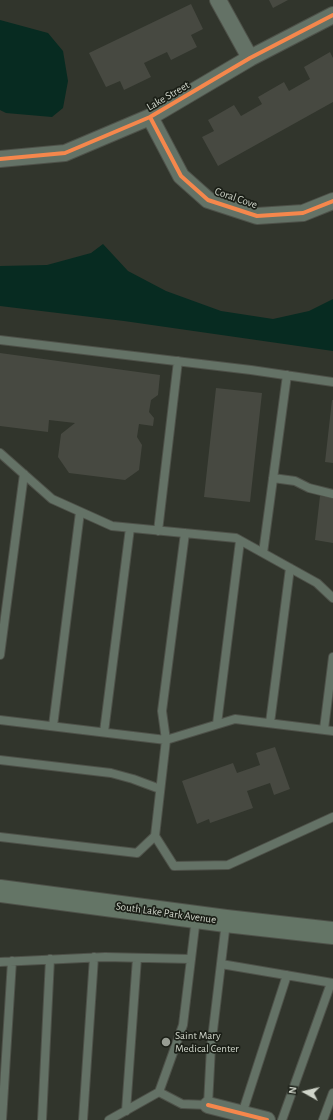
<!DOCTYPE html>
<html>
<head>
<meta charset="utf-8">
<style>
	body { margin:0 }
	#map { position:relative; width:333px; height:1120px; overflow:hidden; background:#31352c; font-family:"Alegreya Sans",sans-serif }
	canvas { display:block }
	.north { position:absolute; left:285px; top:1072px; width:40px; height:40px; -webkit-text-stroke:3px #1b1f17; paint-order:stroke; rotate:278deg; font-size:11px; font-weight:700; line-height:16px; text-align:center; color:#d0d5ca }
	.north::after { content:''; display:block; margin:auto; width:14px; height:18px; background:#d0d5ca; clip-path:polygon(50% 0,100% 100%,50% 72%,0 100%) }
</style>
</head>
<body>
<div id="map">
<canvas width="333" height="1120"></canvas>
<div class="north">N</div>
</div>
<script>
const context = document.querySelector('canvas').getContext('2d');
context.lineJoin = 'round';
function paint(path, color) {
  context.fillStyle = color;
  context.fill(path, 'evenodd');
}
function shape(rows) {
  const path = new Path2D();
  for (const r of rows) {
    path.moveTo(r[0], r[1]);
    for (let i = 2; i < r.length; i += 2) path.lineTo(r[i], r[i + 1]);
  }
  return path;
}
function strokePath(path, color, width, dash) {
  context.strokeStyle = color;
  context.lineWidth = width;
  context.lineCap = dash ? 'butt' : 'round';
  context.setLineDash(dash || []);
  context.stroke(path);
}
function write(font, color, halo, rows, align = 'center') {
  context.font = font + ' "Alegreya Sans",sans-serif';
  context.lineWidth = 3.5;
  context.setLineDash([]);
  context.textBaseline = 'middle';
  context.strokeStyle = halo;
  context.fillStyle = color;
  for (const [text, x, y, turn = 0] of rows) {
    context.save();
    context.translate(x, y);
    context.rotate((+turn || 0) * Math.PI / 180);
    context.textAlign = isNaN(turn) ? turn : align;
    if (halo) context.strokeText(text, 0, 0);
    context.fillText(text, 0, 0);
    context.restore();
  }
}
paint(shape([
	[0,20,48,33,63,51,68,81,63,108,52,117,6,113,0,110],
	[103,244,128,271,166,291,221,311,273,319,309,311,333,299,333,351,124,321,0,306,0,266,47,265,91,253]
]), '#072b21');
paint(shape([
	[269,0,288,0,273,8],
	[191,4,203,29,191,35,197,47,171,60,167,52,144,63,151,77,124,90,120,81,106,87,89,53],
	[330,52,333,58,333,102,218,166,202,137,214,131,208,120,234,105,241,116,262,104,258,97,284,82,289,91,310,79,304,67],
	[0,353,160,375,158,395,151,400,149,412,154,418,153,426,139,424,137,437,142,445,139,470,125,480,69,473,58,457,61,434,75,423,49,420,48,432,0,426],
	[216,388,262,393,250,502,204,497],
	[332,400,333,400,333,463,325,462],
	[320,496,333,497,333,543,315,540],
	[275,747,290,789,274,795,270,783,247,791,253,808,210,823,209,819,197,824,182,781,233,763,237,773,260,765,256,753]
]), '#474941');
const lane = shape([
	[0,340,251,370,333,382],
	[0,453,52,499,112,526,236,538,317,583,333,598],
	[273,478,295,481,309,488,333,494],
	[158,531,178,361],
	[263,553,287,375],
	[0,655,24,474],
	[0,720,166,740,235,719,333,731],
	[270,723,290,568],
	[217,724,240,541],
	[53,726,80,512],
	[324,729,333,657],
	[104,732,130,528],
	[0,760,111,773,133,779,160,789],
	[155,836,174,866,228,865,333,817],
	[0,837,137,853,155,836,166,740,162,711,185,533],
	[0,962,105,957,191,959],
	[221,964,333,983],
	[159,1092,182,1104,208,1105,211,1047,226,922],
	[126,1111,137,958],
	[242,1114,287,975],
	[2,1120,12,961],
	[42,1120,50,959],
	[83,1120,94,957],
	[109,1120,159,1092,183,1025,196,918],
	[282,1120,331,983],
	[323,1120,333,1093]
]);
const street = shape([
	[218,0,250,58],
	[150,117,181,176,208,200,257,216,303,213,333,201],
	[0,159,65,153,150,117,250,58,333,15],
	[208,1105,267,1120]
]);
const secondary = shape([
	[0,891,226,921,333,933]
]);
strokePath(lane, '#4e5149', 10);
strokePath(street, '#4e5149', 18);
strokePath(secondary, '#4e5149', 24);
strokePath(lane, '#647266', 8);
strokePath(street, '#647266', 16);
strokePath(secondary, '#647566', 22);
strokePath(shape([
	[150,117,181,176,208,200,257,216,303,213,333,201],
	[0,159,65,153,150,117,250,58,333,15],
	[208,1105,267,1120]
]), '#f5874c', 4);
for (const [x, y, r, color] of [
	[166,1042,5,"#989d93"]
]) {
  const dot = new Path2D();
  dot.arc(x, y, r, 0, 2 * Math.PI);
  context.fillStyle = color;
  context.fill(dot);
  strokePath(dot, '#1b1f17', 1.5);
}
write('11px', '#d0d5ca', '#1b1f17', [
	["Lake Street",168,96,-30],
	["Coral Cove",236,198,19],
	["South Lake Park Avenue",166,913,8]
]);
write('11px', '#d0d5ca', '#1b1f17', [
	["Saint Mary",175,1036],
	["Medical Center",175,1049]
], 'left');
</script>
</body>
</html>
